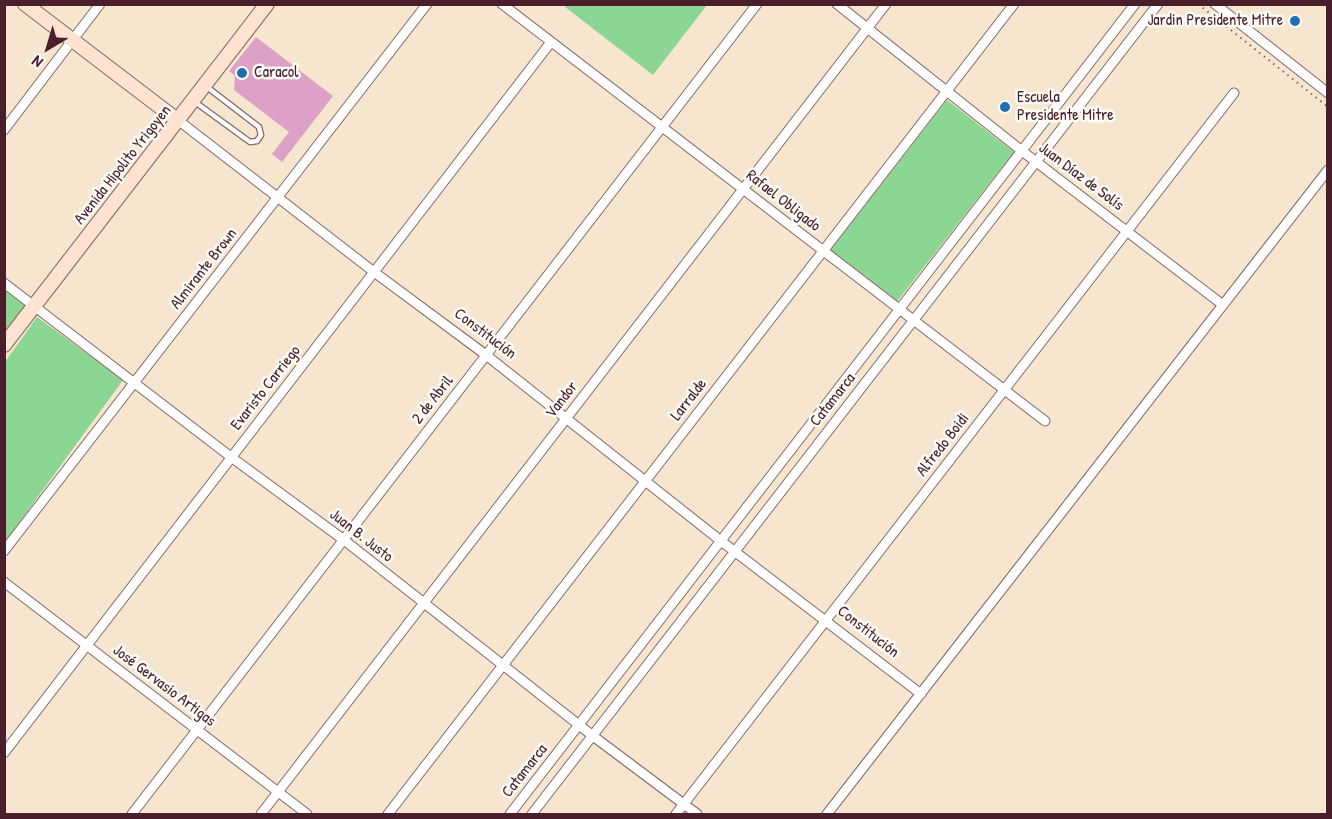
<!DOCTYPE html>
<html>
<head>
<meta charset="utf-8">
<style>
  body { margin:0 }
  #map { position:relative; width:1332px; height:819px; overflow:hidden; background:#f6e6cf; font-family:"Patrick Hand",sans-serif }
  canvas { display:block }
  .frame { position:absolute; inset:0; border:6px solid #4a1f2b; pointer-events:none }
  .north { position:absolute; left:18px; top:18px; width:60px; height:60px; -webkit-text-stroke:4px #fdfcf7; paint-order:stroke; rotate:218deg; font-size:16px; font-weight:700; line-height:24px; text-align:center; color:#4a1f2b }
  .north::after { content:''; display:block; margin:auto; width:21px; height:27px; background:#4a1f2b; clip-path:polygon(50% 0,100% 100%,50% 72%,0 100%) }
</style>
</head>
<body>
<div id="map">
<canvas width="1332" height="819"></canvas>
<div class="frame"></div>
<div class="north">N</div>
</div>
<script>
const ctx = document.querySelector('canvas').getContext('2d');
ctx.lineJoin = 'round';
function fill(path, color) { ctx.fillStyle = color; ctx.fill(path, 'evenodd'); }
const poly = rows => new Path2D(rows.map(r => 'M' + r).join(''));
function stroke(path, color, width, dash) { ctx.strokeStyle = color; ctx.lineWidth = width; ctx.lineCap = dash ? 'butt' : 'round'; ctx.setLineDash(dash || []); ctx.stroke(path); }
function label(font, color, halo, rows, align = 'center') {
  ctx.font = font + ' "Patrick Hand",sans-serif'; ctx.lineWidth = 5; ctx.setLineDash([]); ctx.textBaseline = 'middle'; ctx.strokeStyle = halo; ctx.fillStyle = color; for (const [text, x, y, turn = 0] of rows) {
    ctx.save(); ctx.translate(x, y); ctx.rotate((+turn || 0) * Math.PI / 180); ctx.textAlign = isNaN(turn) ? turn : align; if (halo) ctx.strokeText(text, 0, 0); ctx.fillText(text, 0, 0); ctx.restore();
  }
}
fill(poly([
  [567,4,707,4,707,5,653,75,565,7],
  [947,100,1014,152,895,304,828,253],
  [4,283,29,301,5,332,4,332],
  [37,317,123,380,5,542,5,362]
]), '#8cd693');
fill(poly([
  [256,37,333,96,282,162,272,154,289,132,234,90,235,76,229,71]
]), '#dda0c6');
const lane = poly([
  [195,102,250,142,257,141,261,135,259,127,207,87]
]);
const street = poly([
  [502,4,1045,421],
  [837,4,1022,151,1223,305],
  [1215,4,1328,93],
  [174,117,374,272,486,355,721,541,921,694],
  [4,130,100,4],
  [4,283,231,457,344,540,593,736,697,814],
  [4,551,427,4],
  [4,582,307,814],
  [4,753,551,42],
  [132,814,757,4],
  [261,814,886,4],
  [388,814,1014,4],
  [510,814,1135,4],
  [532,814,1158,4],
  [676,814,1234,93],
  [827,814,1328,170]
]);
const secondary = poly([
  [25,4,172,116],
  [4,345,267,4]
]);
stroke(lane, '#866564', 7);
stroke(street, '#866564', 11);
stroke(secondary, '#866564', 16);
stroke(poly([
  [1198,4,1328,107]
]), '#866564', 2, [1.5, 4.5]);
stroke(lane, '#fff', 4.5);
stroke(street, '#fff', 9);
stroke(secondary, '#fee3d1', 14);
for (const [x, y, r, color] of [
  [1295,21,6,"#1f6fb2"],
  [242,73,6,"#1f6fb2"],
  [1005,107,6,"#1f6fb2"]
]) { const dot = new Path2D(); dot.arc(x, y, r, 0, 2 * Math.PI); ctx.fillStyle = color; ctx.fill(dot); stroke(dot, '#fdfcf7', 2); }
label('16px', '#4a1f2b', '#fdfcf7', [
  ["Jardin Presidente Mitre",1283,21,"right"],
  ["Caracol",254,73],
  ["Escuela",1017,98],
  ["Presidente Mitre",1017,116]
], 'left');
label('16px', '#4a1f2b', '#fdfcf7', [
  ["Avenida Hipolito Yrigoyen",123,165,-52],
  ["Juan Díaz de Solís",1081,177,37],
  ["Rafael Obligado",783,201,38],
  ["Almirante Brown",204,269,-52],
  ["Constitución",485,334,37],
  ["Evaristo Carriego",266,388,-52],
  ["2 de Abril",433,400,-52],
  ["Vandor",562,400,-52],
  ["Larralde",689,400,-52],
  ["Catamarca",833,400,-52],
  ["Alfredo Boidi",943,445,-52],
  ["Juan B. Justo",361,536,38],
  ["Constitución",868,632,38],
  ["José Gervasio Artigas",164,686,37],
  ["Catamarca",525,771,-52]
]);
</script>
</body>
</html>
